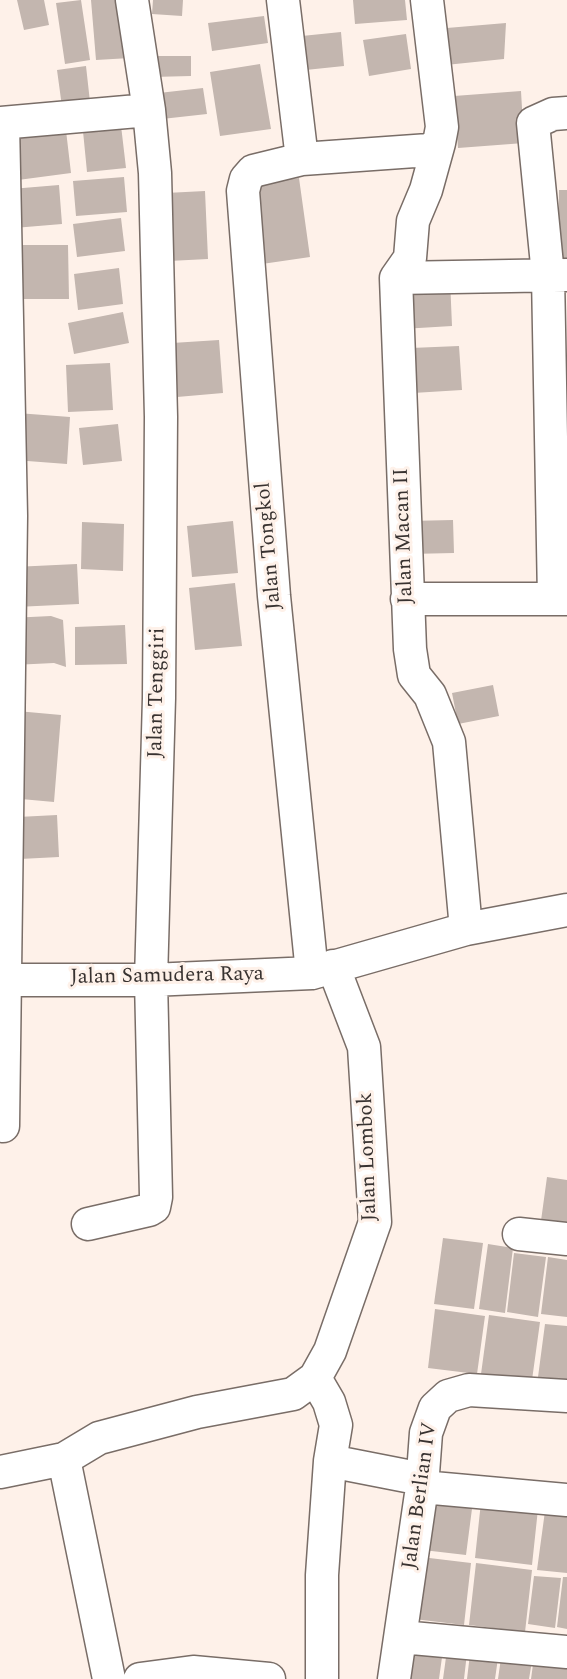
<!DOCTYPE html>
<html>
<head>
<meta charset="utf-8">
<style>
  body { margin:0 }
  canvas { display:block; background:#fef1e9 }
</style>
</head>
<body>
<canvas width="567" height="1679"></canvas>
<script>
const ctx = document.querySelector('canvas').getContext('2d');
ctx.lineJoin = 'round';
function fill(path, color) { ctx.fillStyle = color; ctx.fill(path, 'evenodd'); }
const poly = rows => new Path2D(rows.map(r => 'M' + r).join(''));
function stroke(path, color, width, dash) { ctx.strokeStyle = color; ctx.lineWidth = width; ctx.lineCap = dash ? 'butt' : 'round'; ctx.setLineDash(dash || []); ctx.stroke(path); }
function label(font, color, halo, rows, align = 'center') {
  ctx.font = font + ' Spectral,serif'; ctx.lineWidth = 6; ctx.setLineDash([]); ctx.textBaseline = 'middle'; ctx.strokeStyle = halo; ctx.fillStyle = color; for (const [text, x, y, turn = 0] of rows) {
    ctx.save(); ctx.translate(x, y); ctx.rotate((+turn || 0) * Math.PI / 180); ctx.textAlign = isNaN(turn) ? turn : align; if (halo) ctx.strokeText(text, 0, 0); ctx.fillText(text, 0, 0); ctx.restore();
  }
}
fill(poly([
  [17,0,44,0,49,25,24,30],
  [81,0,90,60,65,64,56,3],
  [91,0,126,0,130,58,96,60],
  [153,0,183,0,182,16,152,14],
  [353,0,405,0,407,20,355,24],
  [264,16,268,43,212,51,208,23],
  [506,23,504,59,436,66,435,29],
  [341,32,344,66,296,71,292,37],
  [406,34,411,69,369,76,363,40],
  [152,56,191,56,191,76,152,77],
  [260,64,271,129,220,136,210,72],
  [86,66,91,111,63,114,57,70],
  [203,88,207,114,153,120,150,94],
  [521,91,524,143,458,148,454,96],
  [120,117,126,168,87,172,82,121],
  [65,122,71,173,18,180,11,128],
  [124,177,127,212,76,216,73,181],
  [299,178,310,257,262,264,251,184],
  [59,185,62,224,14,228,11,189],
  [559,190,567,190,567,265,558,265],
  [205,191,208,259,169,261,166,193],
  [121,218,125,251,77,257,73,224],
  [18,245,68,245,69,299,19,299],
  [119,268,123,304,78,310,74,274],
  [450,279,452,326,402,329,399,281],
  [123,312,129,343,74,354,68,323],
  [219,340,223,393,177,397,172,343],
  [459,346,462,390,413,393,411,348],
  [110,363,113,410,68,412,66,365],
  [17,413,70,417,67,464,14,460],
  [118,424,122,461,83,465,79,428],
  [453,520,454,553,410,554,409,521],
  [233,521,238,573,192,577,187,526],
  [82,522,124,524,123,571,81,569],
  [77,564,79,604,16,607,14,567],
  [235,583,242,646,195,650,189,588],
  [51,616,63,620,66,667,54,663,13,665,10,618],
  [125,625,127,664,75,665,75,627],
  [493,685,499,716,458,724,452,693],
  [17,711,61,715,54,802,10,798],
  [57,815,59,857,20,859,18,817],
  [547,1177,567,1180,567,1226,540,1228],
  [443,1238,483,1243,474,1309,434,1304],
  [488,1244,513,1248,505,1313,479,1309],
  [514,1253,546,1257,538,1317,507,1312],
  [548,1257,567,1260,567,1317,541,1314],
  [435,1309,485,1316,477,1374,428,1368],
  [489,1315,540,1322,532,1380,481,1374],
  [545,1324,567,1326,567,1381,538,1377],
  [429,1496,473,1501,466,1555,423,1550],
  [481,1502,538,1509,532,1565,475,1558],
  [545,1511,567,1514,567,1573,537,1570],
  [421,1557,471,1563,464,1625,414,1619],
  [476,1563,532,1570,525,1632,469,1625],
  [534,1576,561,1578,555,1628,528,1624],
  [563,1577,567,1577,567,1629,557,1627],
  [409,1646,443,1650,439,1679,405,1679],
  [447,1650,467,1653,464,1679,443,1679],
  [470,1654,498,1658,495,1679,467,1679],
  [534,1657,567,1661,567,1679,531,1679],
  [501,1658,532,1661,529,1679,498,1679]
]), '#c3b6af');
const minor = poly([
  [283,0,302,159],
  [0,123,149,110],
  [439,143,426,190,413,221,410,258,396,278,410,649,414,675,430,695,449,742,466,929],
  [396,278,567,275],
  [407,599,567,599],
  [554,599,548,275,533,123,553,114,567,113],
  [312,973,274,596,243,191,246,179,253,171,302,159,429,150,439,143,442,127,427,0],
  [0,980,151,980,312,973,466,929,567,910],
  [3,1126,11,516,3,123],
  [88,1224,149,1210,154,1207,156,1197,151,980,159,698,161,417,155,173,149,110,132,0],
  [519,1234,567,1239],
  [315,1378,329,1402,336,1425,330,1461,322,1575,322,1679],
  [64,1459,109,1679],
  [330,1461,422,1479],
  [0,1472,64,1459,99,1438,197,1412,293,1394,315,1378,330,1351,375,1222,364,1047,333,966],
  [422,1487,567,1500],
  [401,1637,567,1652],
  [140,1679,193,1672,269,1679],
  [394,1679,422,1487,426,1433,435,1408,448,1396,469,1390,567,1396]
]);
stroke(minor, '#796d67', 35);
stroke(minor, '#fff', 32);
label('21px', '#383230', '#fef1e9', [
  ["Jalan Macan II",405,536,-92],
  ["Jalan Tongkol",270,546,-95],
  ["Jalan Tenggiri",158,693,-89],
  ["Jalan Samudera Raya",167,977,-1],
  ["Jalan Lombok",369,1157,-92],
  ["Jalan Berlian IV",421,1496,-82]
]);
</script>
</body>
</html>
